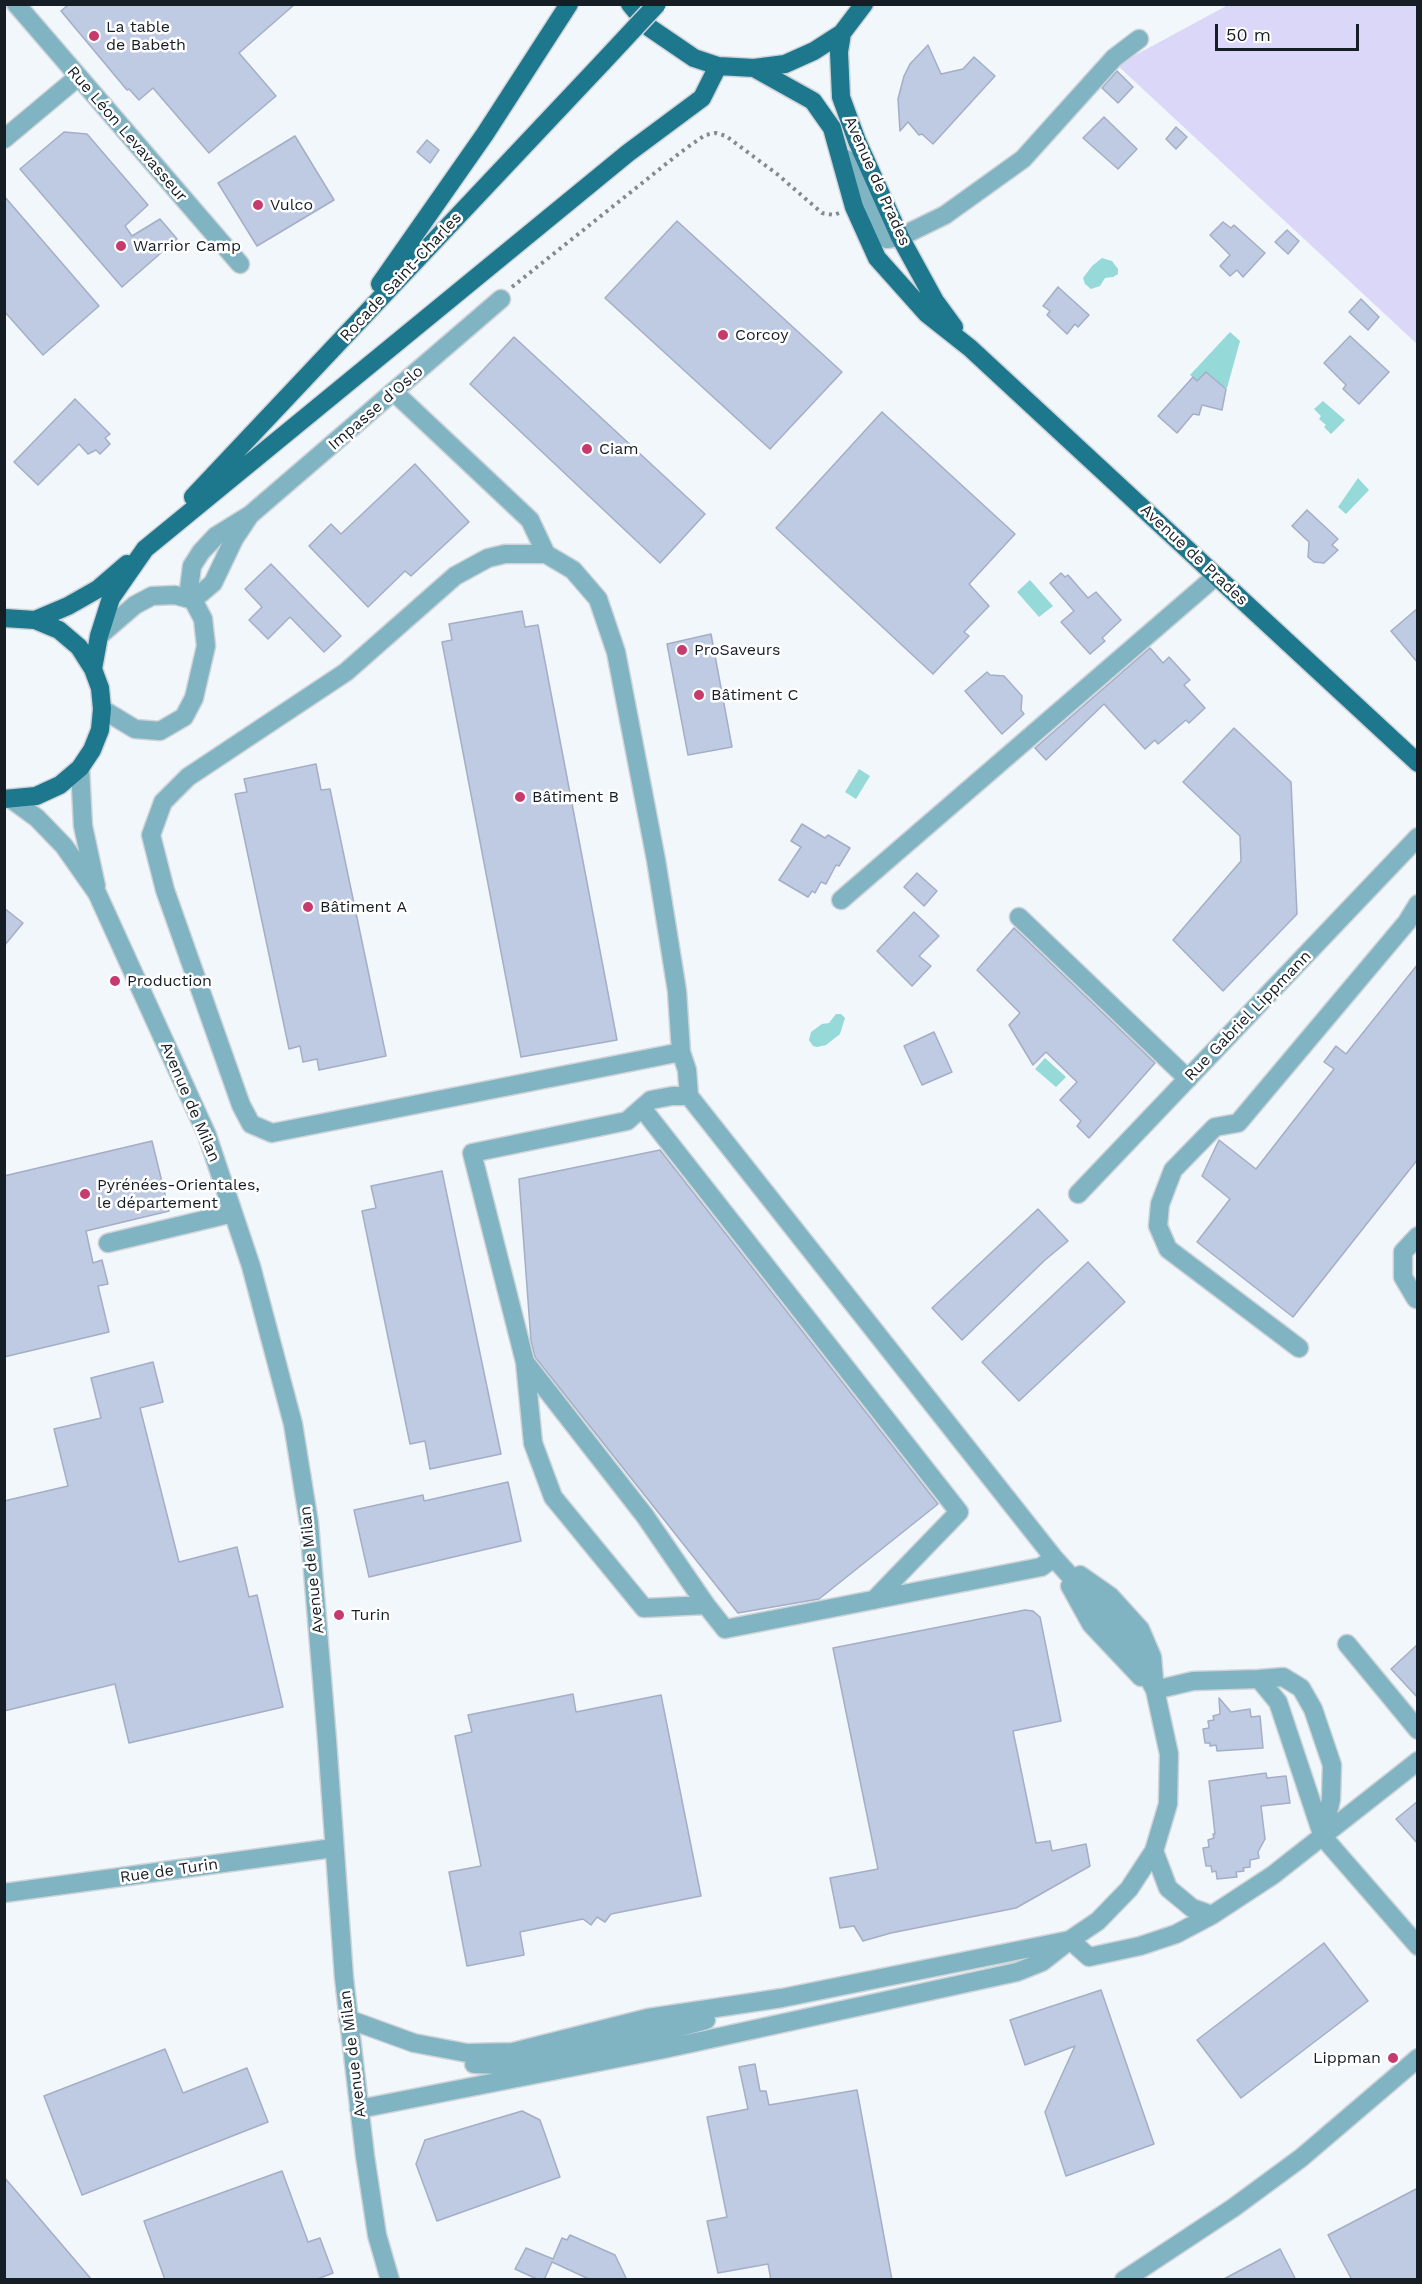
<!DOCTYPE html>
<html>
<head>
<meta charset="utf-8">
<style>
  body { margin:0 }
  #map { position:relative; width:1422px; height:2284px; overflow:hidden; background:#f2f7fb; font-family:"Work Sans",sans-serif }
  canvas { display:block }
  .frame { position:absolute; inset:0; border:6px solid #151e25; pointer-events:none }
  .scale { position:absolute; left:1215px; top:24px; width:144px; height:27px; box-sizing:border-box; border:3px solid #151e25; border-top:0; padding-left:8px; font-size:18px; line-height:21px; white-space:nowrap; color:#151e25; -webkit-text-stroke:4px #fff; paint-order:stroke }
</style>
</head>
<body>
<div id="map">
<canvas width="1422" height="2284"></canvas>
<div class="frame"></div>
<div class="scale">50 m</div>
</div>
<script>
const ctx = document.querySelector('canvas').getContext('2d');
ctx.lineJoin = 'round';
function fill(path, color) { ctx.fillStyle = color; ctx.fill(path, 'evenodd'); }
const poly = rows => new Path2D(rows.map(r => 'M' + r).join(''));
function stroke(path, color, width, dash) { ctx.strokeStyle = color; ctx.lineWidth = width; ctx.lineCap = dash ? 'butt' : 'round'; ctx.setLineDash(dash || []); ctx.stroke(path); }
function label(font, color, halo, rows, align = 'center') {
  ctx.font = font + ' "Work Sans",sans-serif'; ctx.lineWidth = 5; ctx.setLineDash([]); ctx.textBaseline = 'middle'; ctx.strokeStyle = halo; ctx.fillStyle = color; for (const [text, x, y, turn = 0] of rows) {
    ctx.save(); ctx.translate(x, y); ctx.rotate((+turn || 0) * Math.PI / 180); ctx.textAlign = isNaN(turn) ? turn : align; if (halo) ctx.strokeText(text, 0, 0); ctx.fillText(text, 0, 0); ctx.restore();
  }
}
fill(poly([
  [1228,5,1417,5,1417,344,1117,65]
]), '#dbd7f9');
fill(poly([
  [1102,258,1112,261,1118,269,1118,274,1113,277,1105,278,1100,286,1091,289,1085,284,1083,278,1092,266],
  [1230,332,1240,341,1227,388,1215,384,1217,381,1206,372,1197,381,1190,375],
  [1323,401,1345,420,1331,434,1324,427,1326,425,1319,419,1321,416,1314,409],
  [1358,478,1369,490,1346,514,1338,507],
  [1030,580,1053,606,1039,617,1017,592],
  [859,769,870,776,856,799,845,792],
  [836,1014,841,1014,845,1018,840,1034,826,1045,817,1047,813,1046,809,1040,811,1032,822,1024,829,1023],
  [1045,1058,1066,1077,1056,1087,1035,1069]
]), '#95d9d8');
const building = poly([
  [69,4,295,4,239,53,276,96,209,153,153,88,139,100,129,89,127,90,61,11,69,4],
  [928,45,941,74,963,69,974,57,995,76,933,144,922,134,919,135,908,122,900,131,898,99,904,76,910,64,928,45],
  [1117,71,1133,87,1118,103,1102,88,1117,71],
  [1104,117,1137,149,1118,169,1083,138,1104,117],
  [1176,127,1187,137,1176,149,1166,139,1176,127],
  [64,132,87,134,148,205,125,226,132,236,160,219,177,239,122,287,20,169,64,132],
  [295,136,334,200,257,246,218,183,295,136],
  [427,140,439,150,430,163,417,152,427,140],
  [4,196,99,306,43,355,4,311,4,196],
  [677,221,842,372,770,449,605,298,677,221],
  [1223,222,1231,228,1234,225,1265,253,1243,277,1237,270,1230,276,1220,266,1230,255,1210,235,1223,222],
  [1287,230,1299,241,1288,254,1275,242,1287,230],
  [1058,287,1089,315,1078,327,1075,324,1067,334,1047,315,1050,311,1043,306,1058,287],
  [1361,299,1379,317,1368,330,1349,312,1361,299],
  [1350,336,1389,372,1359,404,1343,389,1346,385,1324,363,1350,336],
  [514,337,705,514,660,563,470,384,514,337],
  [1206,372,1226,389,1222,410,1202,405,1199,415,1193,414,1177,433,1158,416,1193,377,1197,381,1206,372],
  [75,399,110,434,105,438,110,444,100,454,96,450,88,454,79,444,38,485,14,462,75,399],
  [882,412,1015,534,969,584,989,606,964,632,969,636,933,674,776,528,882,412],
  [415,464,469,522,411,576,405,571,368,607,309,546,331,524,341,534,415,464],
  [1307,510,1338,539,1332,545,1338,550,1324,563,1314,562,1308,557,1309,542,1292,526,1307,510],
  [271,564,341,636,324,652,290,617,268,639,249,620,262,607,245,589,271,564],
  [1061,573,1065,577,1068,575,1088,598,1096,592,1121,620,1102,638,1105,641,1090,654,1061,622,1074,611,1050,583,1061,573],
  [1418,608,1418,663,1391,631,1418,608],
  [522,611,525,627,538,625,617,1040,521,1057,442,642,452,640,449,624,522,611],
  [711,634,732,747,688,755,667,644,711,634],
  [1150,648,1163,663,1169,657,1190,680,1184,685,1205,708,1189,723,1186,720,1158,744,1155,740,1145,749,1104,704,1046,760,1035,748,1150,648],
  [987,672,990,675,1004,676,1022,696,1021,710,1024,714,1002,734,965,691,987,672],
  [1234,728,1291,782,1297,914,1223,991,1173,940,1241,861,1240,836,1183,782,1234,728],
  [316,764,321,790,330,789,386,1056,319,1070,317,1059,303,1062,300,1046,289,1049,235,794,247,792,244,779,316,764],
  [802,824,825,838,828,835,850,848,839,866,836,865,826,884,821,882,815,893,812,891,808,897,779,880,801,847,791,841,802,824],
  [917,873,937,891,924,906,904,887,917,873],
  [4,908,23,923,4,946,4,908],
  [914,912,939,936,919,956,931,966,912,986,877,951,914,912],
  [1014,928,1155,1063,1089,1138,1077,1126,1081,1121,1060,1100,1077,1082,1046,1052,1033,1065,1009,1025,1020,1013,977,970,1014,928],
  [1418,964,1418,1159,1293,1317,1197,1242,1230,1199,1202,1176,1219,1140,1256,1169,1334,1069,1324,1062,1336,1046,1346,1054,1418,964],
  [934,1032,952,1072,922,1085,904,1046,934,1032],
  [152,1141,169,1211,86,1231,93,1263,102,1260,108,1284,98,1286,109,1332,4,1357,4,1176,152,1141],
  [660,1150,938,1504,819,1599,738,1613,535,1357,531,1341,519,1179,660,1150],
  [442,1171,501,1454,430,1469,425,1441,410,1444,362,1211,376,1208,371,1186,442,1171],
  [1038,1209,1068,1241,1045,1260,962,1340,932,1308,1038,1209],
  [1088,1262,1125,1302,1019,1401,982,1362,1088,1262],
  [153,1362,163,1402,140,1408,179,1562,237,1547,249,1597,257,1595,283,1707,129,1743,115,1684,4,1711,4,1501,68,1486,54,1429,101,1418,91,1378,153,1362],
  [508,1482,521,1541,369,1577,354,1510,423,1495,424,1501,508,1482],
  [1025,1610,1033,1611,1040,1617,1061,1721,1013,1731,1036,1843,1050,1841,1052,1851,1086,1844,1090,1866,1016,1908,891,1933,863,1941,854,1926,840,1928,830,1878,878,1869,833,1648,1025,1610],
  [1418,1644,1418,1698,1391,1669,1418,1644],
  [573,1694,576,1712,661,1695,701,1896,611,1914,605,1922,597,1917,591,1925,583,1919,520,1932,524,1955,467,1966,449,1872,481,1866,455,1736,472,1732,468,1715,573,1694],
  [1219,1698,1231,1712,1250,1709,1251,1717,1260,1716,1263,1748,1217,1751,1216,1745,1210,1746,1210,1743,1205,1743,1203,1729,1209,1728,1208,1721,1214,1720,1213,1716,1220,1714,1219,1698],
  [1266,1773,1267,1778,1286,1776,1290,1803,1261,1806,1265,1839,1258,1852,1259,1858,1250,1860,1250,1867,1243,1868,1244,1871,1236,1872,1237,1877,1217,1879,1216,1871,1212,1872,1211,1866,1206,1866,1203,1848,1209,1847,1208,1840,1214,1838,1213,1834,1215,1834,1209,1781,1266,1773],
  [1418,1801,1418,1844,1396,1819,1418,1801],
  [1324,1943,1368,2001,1241,2098,1197,2040,1324,1943],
  [1101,1990,1154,2144,1066,2176,1045,2112,1075,2046,1025,2065,1010,2020,1101,1990],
  [165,2049,183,2093,247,2068,268,2122,82,2195,44,2096,165,2049],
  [755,2064,760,2091,766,2091,769,2105,857,2090,892,2280,771,2280,768,2264,718,2273,707,2221,727,2217,707,2117,748,2109,739,2067,755,2064],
  [522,2111,540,2120,560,2177,437,2221,416,2164,425,2140,522,2111],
  [282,2171,308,2242,320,2238,333,2273,315,2280,165,2280,144,2221,282,2171],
  [4,2177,92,2280,4,2280,4,2177],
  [1418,2188,1418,2280,1352,2280,1328,2235,1418,2188],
  [570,2235,615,2255,627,2280,591,2280,552,2262,544,2280,539,2280,515,2269,526,2248,553,2259,562,2238,567,2240,570,2235],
  [1280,2249,1296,2280,1222,2280,1280,2249]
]);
fill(building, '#bfcae3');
stroke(building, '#a4aec6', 1.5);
const minor = poly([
  [16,4,240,264],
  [4,139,78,77],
  [846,159,872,215,887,239,900,237,945,215,1023,159,1114,58,1139,39],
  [394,392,530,520,546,554],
  [250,515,501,299],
  [250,515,234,539,213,583,193,600,189,589,192,566,201,552,216,536,250,515],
  [99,636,135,605,152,596,175,595,193,600,203,619,206,646,194,698,184,717,160,731,135,729,102,709],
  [80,768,83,826,96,886],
  [11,799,37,818,64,846,97,893,207,1135,251,1266,293,1424,309,1523,327,1740,344,1978,365,2156,377,2235,390,2280],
  [841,900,1216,576],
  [1019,917,1188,1079],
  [681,1052,272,1133,251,1124,241,1105,165,890,151,835,163,802,188,777,346,672,455,576,488,558,505,554,546,554,573,570,598,599,616,652,656,860,677,991,681,1052,687,1070,689,1096,1054,1558,1129,1641,1155,1690],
  [642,1108,959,1512,874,1600],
  [1078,1194,1418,837],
  [108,1243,233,1213],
  [1416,1299,1403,1277,1403,1252,1418,1236],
  [1299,1348,1168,1249,1158,1226,1160,1204,1173,1170,1215,1127,1238,1123,1407,922,1418,904],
  [525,1362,472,1153,627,1121,651,1100,672,1096,689,1096],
  [1080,1575,1110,1596,1140,1629,1152,1657,1155,1690,1169,1754,1168,1804,1154,1851,1129,1889,1098,1921,1070,1940,1089,1957,1140,1946,1176,1934,1212,1915,1192,1908,1168,1888,1154,1851],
  [1070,1586,1091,1624,1141,1677],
  [706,1605,644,1608,553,1497,533,1443,525,1362,645,1516,706,1605,725,1629,1041,1567,1054,1558],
  [1347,1644,1418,1730],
  [1259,1679,1283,1677,1301,1688,1313,1709,1332,1765,1331,1799,1323,1836],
  [1155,1690,1193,1681,1259,1679,1278,1702,1323,1837,1418,1946],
  [4,1893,333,1848],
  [1212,1915,1273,1875,1418,1761],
  [348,2019,414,2043,467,2053,513,2052,648,2018,782,1998,1070,1940,1042,1962,1017,1972,664,2049,359,2109],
  [474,2064,502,2065,654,2034,706,2020],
  [1124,2280,1233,2208,1301,2158,1418,2058]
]);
const major = poly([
  [630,4,650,28,694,58,718,66,754,68,785,64,814,51,842,33,864,4],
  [842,33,839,52,841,97,857,141,900,237,935,301,954,327],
  [754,68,813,101,832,128,854,207,877,258,927,314,970,348,1418,763],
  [380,284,485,134,569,4],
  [193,497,603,62],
  [4,618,35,620,59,630,79,647,93,669,100,688,102,709,100,730,92,750,80,768,60,785,36,796,4,799],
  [35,620,68,606,98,589,127,564],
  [93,669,99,636,111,598,145,549,628,153,702,98,718,66]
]);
stroke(minor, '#cfd4d9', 21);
stroke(major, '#cfd4d9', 21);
stroke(poly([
  [512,287,681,152,705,135,716,133,726,136,777,174,822,213,834,215,839,213]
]), '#838a90', 4, [3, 4.5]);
stroke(minor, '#81b4c3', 18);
stroke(major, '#1d778d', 18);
const majorBridge = poly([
  [603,62,657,4]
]);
stroke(majorBridge, '#cfd4d9', 21, []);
stroke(majorBridge, '#1d778d', 18);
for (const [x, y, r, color] of [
  [94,36,6,"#c63a6e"],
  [258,205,6,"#c63a6e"],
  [121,246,6,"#c63a6e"],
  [723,335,6,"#c63a6e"],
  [587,449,6,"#c63a6e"],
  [682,650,6,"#c63a6e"],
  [699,695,6,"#c63a6e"],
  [520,797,6,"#c63a6e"],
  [308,907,6,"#c63a6e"],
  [115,981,6,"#c63a6e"],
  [85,1194,6,"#c63a6e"],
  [339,1615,6,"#c63a6e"],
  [1393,2058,6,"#c63a6e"]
]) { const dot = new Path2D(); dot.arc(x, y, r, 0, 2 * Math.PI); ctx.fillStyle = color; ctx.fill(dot); stroke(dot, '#fff', 2); }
label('16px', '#151e25', '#fff', [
  ["La table",106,27],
  ["de Babeth",106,45],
  ["Vulco",270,205],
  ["Warrior Camp",133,246],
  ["Corcoy",735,335],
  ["Ciam",599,449],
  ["ProSaveurs",694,650],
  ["Bâtiment C",711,695],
  ["Bâtiment B",532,797],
  ["Bâtiment A",320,907],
  ["Production",127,981],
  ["Pyrénées-Orientales,",97,1185],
  ["le département",97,1203],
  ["Turin",351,1615],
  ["Lippman",1381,2058,"right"]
], 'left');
label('16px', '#151e25', '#fff', [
  ["Rue Léon Levavasseur",127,134,49],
  ["Avenue de Prades",877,181,66],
  ["Rocade Saint-Charles",401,277,-47],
  ["Impasse d'Oslo",376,408,-41],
  ["Avenue de Prades",1194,555,43],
  ["Rue Gabriel Lippmann",1248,1016,-46],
  ["Avenue de Milan",190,1102,67],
  ["Avenue de Milan",312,1570,-96],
  ["Rue de Turin",169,1871,-8],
  ["Avenue de Milan",353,2054,-97]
]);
</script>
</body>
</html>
